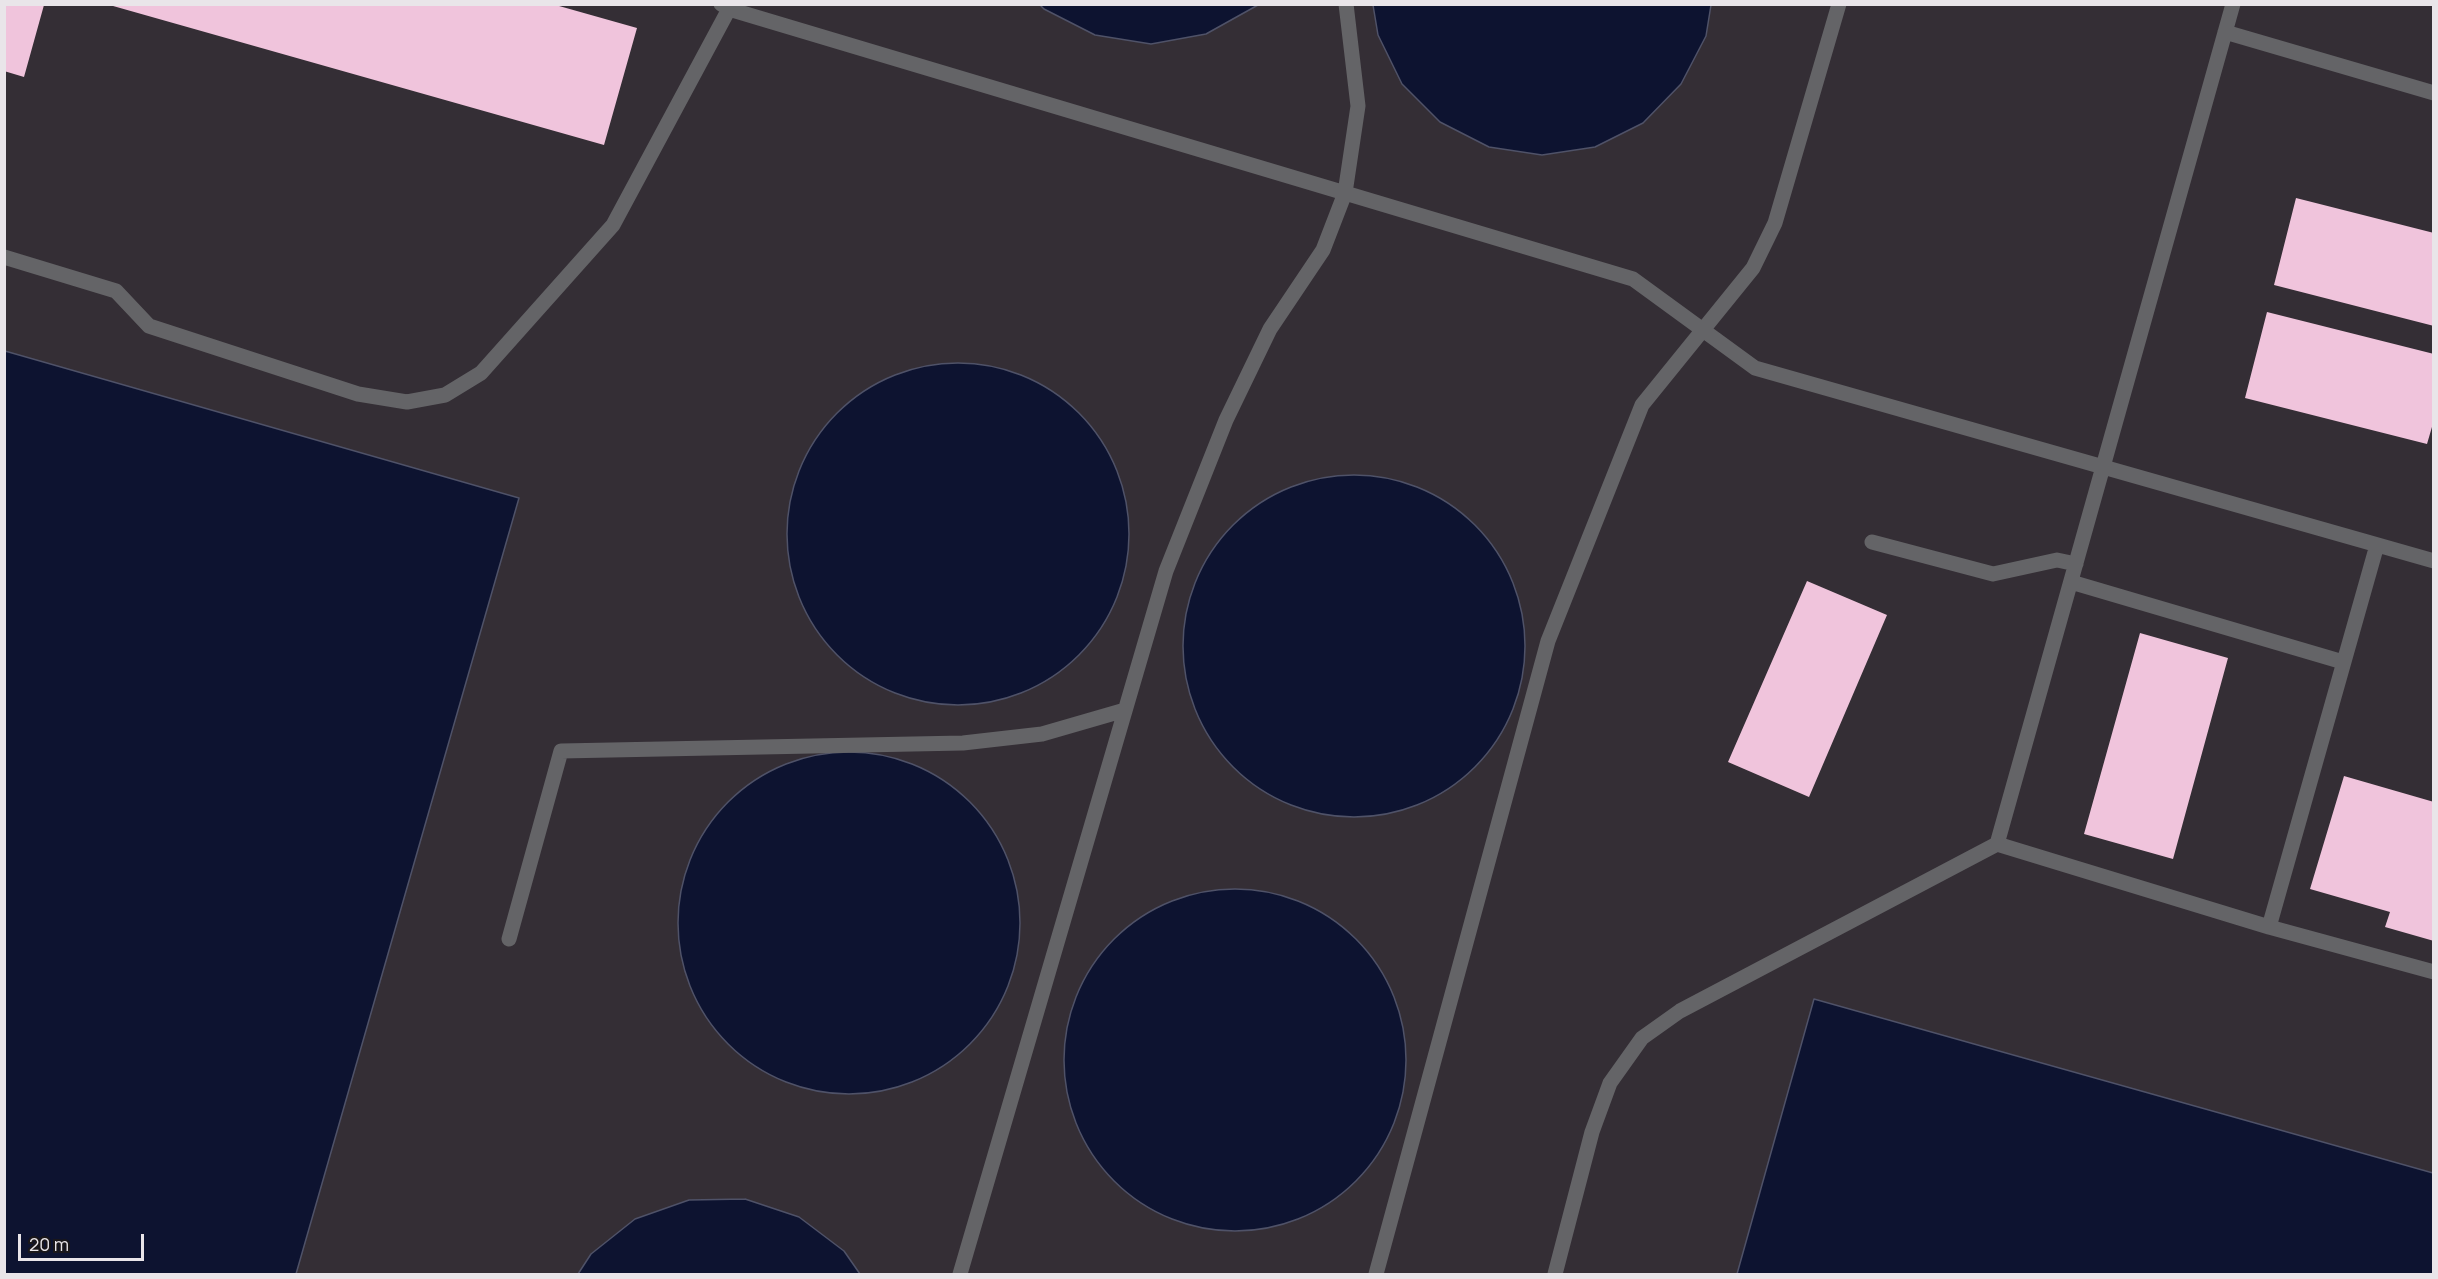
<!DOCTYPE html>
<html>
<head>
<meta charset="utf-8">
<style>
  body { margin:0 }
  #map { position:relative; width:2438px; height:1279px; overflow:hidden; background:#342e35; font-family:Manrope,sans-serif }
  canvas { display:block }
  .frame { position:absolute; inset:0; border:6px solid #e9e5e9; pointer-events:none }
  .scale { position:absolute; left:18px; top:1234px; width:126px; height:27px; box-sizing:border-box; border:3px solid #e9e5e9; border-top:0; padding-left:8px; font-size:18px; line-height:21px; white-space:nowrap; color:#e9e5e9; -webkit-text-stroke:4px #1a171a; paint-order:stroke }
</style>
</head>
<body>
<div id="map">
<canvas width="2438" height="1279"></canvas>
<div class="frame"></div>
<div class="scale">20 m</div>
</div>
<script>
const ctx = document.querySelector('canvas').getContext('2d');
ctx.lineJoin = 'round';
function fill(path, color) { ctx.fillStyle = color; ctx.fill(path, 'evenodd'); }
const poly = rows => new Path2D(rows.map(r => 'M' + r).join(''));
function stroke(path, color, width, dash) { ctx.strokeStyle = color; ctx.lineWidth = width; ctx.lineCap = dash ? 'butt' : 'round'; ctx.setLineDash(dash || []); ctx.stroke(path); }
const water = poly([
  [1040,5,1258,5,1206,34,1151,44,1095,35,1044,9,1040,5],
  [1373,5,1373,4,1711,5,1706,36,1681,84,1643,123,1595,147,1542,155,1489,147,1440,122,1402,84,1378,35,1373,5],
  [5,351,519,498,296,1274,5,1274,5,351],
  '787 534a171 171 0 1 1 342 0a171 171 0 1 1-342 0Z',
  '1183 646a171 171 0 1 1 342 0a171 171 0 1 1-342 0Z',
  '678 923a171 171 0 1 1 342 0a171 171 0 1 1-342 0Z',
  '1064 1060a171 171 0 1 1 342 0a171 171 0 1 1-342 0Z',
  [1814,999,2433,1173,2433,1274,1737,1274,1814,999],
  [745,1199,799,1217,844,1251,860,1274,578,1274,591,1254,635,1219,689,1200,745,1199]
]);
fill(water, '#0d1330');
stroke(water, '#4f5268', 1.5);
fill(poly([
  [106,4,552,4,637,28,604,145],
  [4,5,44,5,24,77,4,71],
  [2296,198,2434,233,2434,326,2274,285],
  [2267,312,2434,354,2434,420,2427,444,2245,398],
  [1807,581,1887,615,1809,797,1728,762],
  [2140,633,2228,658,2173,859,2084,834],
  [2344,776,2434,802,2434,941,2385,927,2390,912,2310,889]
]), '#f0c4dc');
stroke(poly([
  [721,4,729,9,1633,279,1755,368,2434,561],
  [2225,32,2434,93],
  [4,257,116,291,149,326,358,394,407,402,445,395,481,373,613,225,729,9],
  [1872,542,1993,574,2057,560,2076,564],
  [2071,582,2343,662],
  [1997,844,2269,927,2377,545],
  [2269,927,2434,972],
  [509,939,561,751,963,743,1042,734,1125,710],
  [960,1274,1166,571,1226,420,1270,329,1323,250,1345,193,1358,106,1346,4],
  [1376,1274,1548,641,1642,405,1753,268,1775,223,1839,4],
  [1555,1274,1592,1132,1610,1083,1642,1038,1680,1011,1997,844,2233,4]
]), '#646467', 15);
</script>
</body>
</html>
